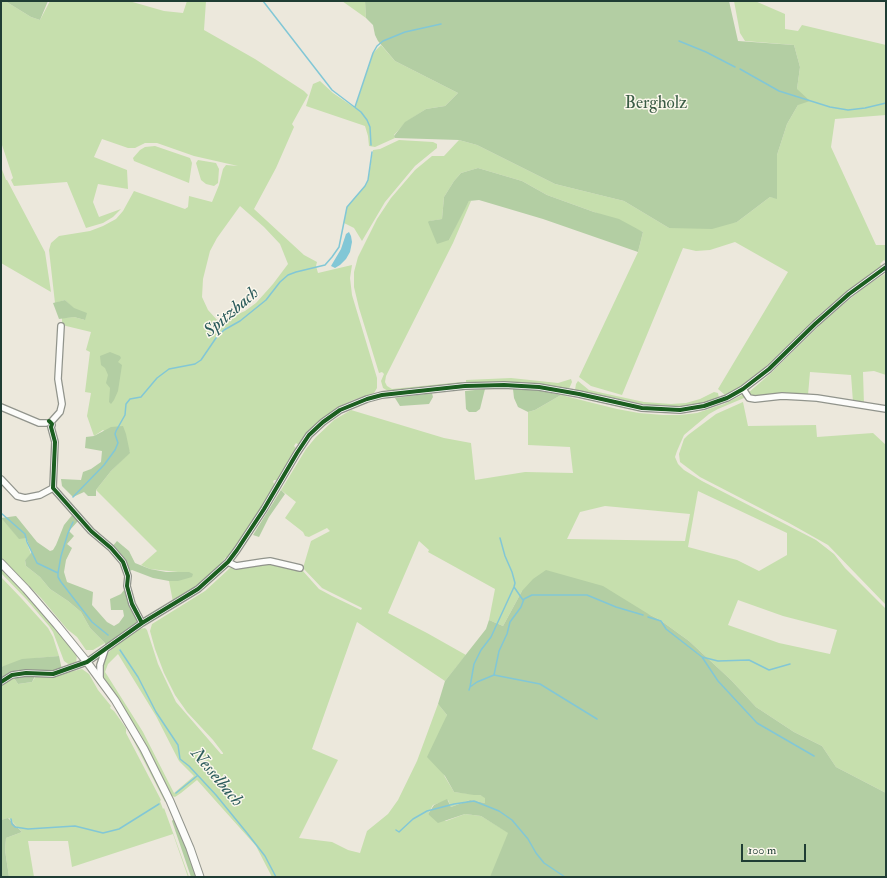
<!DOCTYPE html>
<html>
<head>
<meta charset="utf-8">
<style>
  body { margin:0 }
  #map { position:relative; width:887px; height:878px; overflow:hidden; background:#ece8dc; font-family:"IM FELL Double Pica",serif }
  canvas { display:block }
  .frame { position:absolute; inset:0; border:2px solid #1f3d34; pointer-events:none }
  .scale { position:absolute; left:741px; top:844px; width:65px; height:18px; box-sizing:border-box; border:2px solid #1f3d34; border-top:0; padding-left:5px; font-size:12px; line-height:14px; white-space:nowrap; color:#1f3d34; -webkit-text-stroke:3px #fbf7ec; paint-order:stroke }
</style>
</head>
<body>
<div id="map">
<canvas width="887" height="878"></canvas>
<div class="frame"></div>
<div class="scale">100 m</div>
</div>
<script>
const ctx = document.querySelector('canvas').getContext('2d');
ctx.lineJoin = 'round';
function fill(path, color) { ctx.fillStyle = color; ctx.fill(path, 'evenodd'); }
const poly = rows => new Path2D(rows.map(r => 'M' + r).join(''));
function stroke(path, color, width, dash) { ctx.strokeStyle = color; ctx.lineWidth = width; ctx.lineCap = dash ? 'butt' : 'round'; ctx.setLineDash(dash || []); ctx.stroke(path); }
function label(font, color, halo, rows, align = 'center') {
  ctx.font = font + ' "IM FELL Double Pica",serif'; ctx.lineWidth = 3; ctx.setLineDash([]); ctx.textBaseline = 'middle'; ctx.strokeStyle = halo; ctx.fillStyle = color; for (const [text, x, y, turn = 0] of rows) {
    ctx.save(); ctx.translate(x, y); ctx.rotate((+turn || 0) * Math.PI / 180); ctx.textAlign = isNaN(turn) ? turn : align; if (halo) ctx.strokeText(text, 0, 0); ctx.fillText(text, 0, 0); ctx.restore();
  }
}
fill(poly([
  [1,1,5,1,31,17,40,20,50,1,129,1,164,11,183,13,187,1,206,1,204,30,255,59,304,91,308,95,292,124,294,127,276,168,254,209,304,255,317,262,316,266,318,273,352,265,350,278,352,295,377,378,377,388,374,393,353,400,336,408,311,429,299,445,296,443,294,446,297,449,278,480,274,480,273,482,275,485,251,524,227,558,226,557,215,571,201,584,173,602,169,581,178,581,178,572,150,569,141,565,157,551,96,490,111,471,130,452,103,430,94,436,87,416,91,393,85,392,90,352,86,350,91,332,62,325,62,318,74,317,85,320,65,300,55,303,49,250,51,243,59,236,90,231,103,226,116,219,123,211,134,191,185,209,188,207,189,196,212,202,219,185,223,169,226,165,238,166,194,156,157,143,145,143,135,148,128,148,102,139,94,157,127,170,128,189,98,184,93,202,99,217,121,209,113,217,103,223,86,228,67,182,14,186,11,180,13,178,1,142],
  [240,206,264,227,280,244,288,264,273,284,256,303,245,311,229,318,218,321,208,310,202,297,203,279,210,251,217,238],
  [342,1,365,1,366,18],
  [734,1,755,1,785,14,785,29,798,31,802,25,886,45,886,115,835,119,831,147,876,245,886,245,886,262,884,260,880,264,882,266,855,285,821,313,759,373,742,386,725,395,718,389,788,272,735,242,710,250,696,251,683,248,622,395,591,386,579,377,638,252,643,232,594,212,547,195,522,181,478,168,461,173,454,181,444,197,442,219,430,221,449,240,464,209,469,201,471,201,453,243,386,376,385,382,387,386,392,389,462,382,463,384,388,391,383,388,381,381,384,374,382,372,379,373,359,308,354,287,354,272,358,257,377,219,391,198,415,170,432,156,444,156,459,140,477,145,555,184,624,201,669,228,737,222,770,197,777,198,777,155,787,124,798,105,797,89,800,67,794,45,745,41,740,33],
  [381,45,395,61,458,93,445,106,426,109,406,122,394,135,395,138,375,147,369,146,368,136,365,126,306,106,313,84,320,81,333,93,355,108,373,53],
  [399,140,433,142,437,144,437,148,415,166,385,202,362,241,354,228,344,223,347,207,365,186,368,180,373,150,380,149],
  [155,146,190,158,192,163,189,183,134,161,133,158,140,150,145,147],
  [198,160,216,163,219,169,218,183,214,186,206,184,201,180,196,163],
  [1,167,6,180,7,180,45,252,51,292,1,263],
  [886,273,886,375,874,371,863,372,864,405,853,402,851,375,810,372,808,395,800,394,756,397,751,396,748,393,770,374,822,323,845,303,866,286],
  [511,378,558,383,571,379,572,382,569,389,511,382,466,384,466,380],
  [578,381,589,390,644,402,671,404,686,403,700,399,714,392,718,393,719,398,706,402,687,406,653,406,575,390,576,384],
  [744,394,745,396,744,398,718,409,709,414,684,435,677,451,675,457,678,464,684,470,702,481,816,540,834,554,845,568,886,609,886,793,836,767,822,746,794,732,756,707,731,680,689,641,660,620,650,615,522,591,503,626,489,620,495,589,428,552,429,550,419,541,388,613,427,633,466,655,445,681,357,622,312,749,338,760,299,838,332,842,348,850,360,853,367,831,388,814,398,800,417,761,438,704,447,715,436,758,445,777,454,792,480,795,485,797,485,803,470,800,451,807,448,800,433,805,428,814,446,821,465,814,481,816,509,833,491,877,272,877,256,846,197,780,181,793,175,797,172,796,141,735,103,676,102,673,103,664,106,655,115,646,139,629,145,628,147,630,158,664,176,702,221,754,223,754,223,753,213,740,187,712,175,695,164,673,155,649,150,631,152,624,205,591,230,568,251,566,266,562,302,570,319,589,332,596,361,610,362,608,322,588,303,568,311,541,330,531,327,528,309,537,305,536,303,532,285,518,296,502,281,490,306,449,316,437,334,420,351,410,444,438,471,443,475,480,525,472,573,473,570,447,528,445,528,412,535,410,561,395,617,409,639,413,663,415,680,415,697,413,724,404],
  [698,491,787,533,787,555,759,571,737,560,688,547],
  [605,506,690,514,685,541,567,539,580,512],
  [738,600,783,616,837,630,830,654,779,643,728,625],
  [118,654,156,716,179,761,194,776,174,793,143,732,107,675,105,672,108,664],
  [743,402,748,426,816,425,817,437,873,433,886,445,886,605,828,545,789,523,700,477,680,462,679,454,684,439,688,435,716,414],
  [1,518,19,538,25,538,31,554,25,560,26,566,40,577,50,589,68,601,81,612,90,628,105,643,93,650,86,650,77,637,67,629,41,598,1,558],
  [1,567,36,604,77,654,76,664,71,666,64,661,53,632,49,626,27,600,1,573],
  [1,577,22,599,48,628,53,637,59,656,37,658,1,667],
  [82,669,89,674,98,690,111,706,110,708,114,711,126,728,126,733,161,800,160,801,163,809,164,808,189,877,188,877,173,834,72,867,68,841,28,841,34,877,9,877,5,850,6,838,22,832,9,818,1,820,1,686,6,682,14,678,18,684,32,682,36,676,53,676],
  [128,727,136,739,166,801,165,802,129,732]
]), '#c6dfad');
fill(poly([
  [5,1,48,1,40,20,31,17],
  [365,1,729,1,738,41,794,45,800,67,797,89,810,101,798,105,787,124,777,155,777,199,770,197,737,222,712,229,669,228,624,201,555,184,477,145,459,140,395,138,394,136,405,122,426,109,445,106,458,93,395,61,378,41,375,35,373,25,366,18],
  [478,168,522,181,547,195,594,212,619,219,643,232,638,252,543,219,479,200,469,201,449,240,437,244,428,222,429,221,442,219,444,197,454,181,461,173],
  [65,300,74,308,87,313,85,320,74,317,59,319,53,303],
  [110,352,120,356,121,358,118,362,122,365,118,391,114,400,111,404,109,402,110,388,106,383,108,375,105,368,101,365,100,356],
  [485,389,480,409,476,412,469,412,466,409,465,391],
  [513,389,533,389,561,395,535,410,528,412,518,407,514,398],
  [432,393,433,397,429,404,400,406,395,398],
  [123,426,126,434,130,453,111,471,96,490,96,496,88,496,84,492,73,497,62,486,61,479,81,480,83,472,91,469,101,462,102,451,85,448,86,437,94,436,111,427],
  [281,490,285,494,269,517,259,537,253,535],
  [73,514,79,520,69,531,74,536,67,544,72,548,66,560,64,572,67,582,93,592,92,605,107,622,114,626,119,623,124,616,123,610,111,610,110,599,121,594,127,586,142,623,106,649,105,643,90,628,81,612,68,601,50,589,40,577,26,566,25,560,32,552,26,538,19,539,1,518,16,516,37,542,50,551,53,550,56,545,64,525],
  [117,541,129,551,135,563,150,569,166,572,189,572,193,574,192,577,178,581,169,581,153,578,132,570,127,572,111,548],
  [546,570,603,586,650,615,660,620,689,641,731,680,756,707,794,732,822,746,836,767,886,793,886,877,490,877,508,833,481,816,465,814,438,823,428,814,434,805,447,799,451,807,470,800,485,803,485,798,480,795,474,795,454,792,445,776,427,757,447,715,438,704,445,681,486,629,489,620,503,626,522,591,533,579],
  [59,656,62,670,37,672,32,682,18,684,14,678,12,674,1,680,1,667,22,659],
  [175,817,196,877,191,877,172,821],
  [8,818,22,832,6,838,5,850,9,877,1,877,1,820]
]), '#b3cea3');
fill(poly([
  [349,232,351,236,352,242,350,252,346,259,340,265,335,268,331,266,341,249,346,234]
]), '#82c7d6');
stroke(poly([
  [263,1,332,90,361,112,367,120,370,127,371,145],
  [679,41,706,52,735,67],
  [740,69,779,91,830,107,848,110,865,108,886,103],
  [355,107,373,53,377,46,383,41,405,32,441,24],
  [73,497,104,465,115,450,118,443,115,434,116,431,125,415,126,404,130,399,141,397,157,378,169,369,195,364,201,360,216,338,224,330,240,321,266,300,280,282,288,275,296,272,325,265,332,257,339,247,347,207,365,186,368,180,372,152],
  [1,513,25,534,27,542,37,563,58,573],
  [73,522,68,533,61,556,58,573,58,577,61,582,92,622,108,635],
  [500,538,505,556,512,572,515,583,514,587,523,600],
  [648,617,661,621,666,629,702,657,718,681,757,723,814,756],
  [120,650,138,677,156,712,178,745,180,759,189,766,216,795,247,833,265,856,276,877],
  [702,657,718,661,749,660,769,670,790,664],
  [494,675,540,684,597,719],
  [470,687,474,664,481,650,491,637,514,587],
  [469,690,470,687,477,682,494,675,499,651,507,634,510,622,521,607,524,599,532,595,587,595,616,607,643,615],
  [176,793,197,776],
  [11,819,12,824,15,827,28,829,75,826,103,833,119,829,159,804],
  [396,830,399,832,413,819,427,811,454,804,474,801,499,811,512,820,528,839,536,853,544,863,565,877]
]), '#82c7d6', 1.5);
const minor = poly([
  [743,389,749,398,755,399,782,396,801,397,817,398,886,409],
  [1,407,39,423,46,423],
  [51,422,52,425,51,427,55,442,53,488,76,514,91,531,111,548,123,562,128,576,127,586,132,604,142,623],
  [51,422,60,412,62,404,58,379,61,326],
  [1,479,17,496,25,498,40,495,53,488],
  [228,562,236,566,262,562,270,561,300,568],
  [100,679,100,665,105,650],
  [1,682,12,675,26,673,53,674,87,662,142,623,198,589,228,562,237,550,264,509,297,453,309,435,323,422,340,410,367,399,382,395,465,386,504,385,539,387,579,394,642,408,680,410,704,406,727,398,743,389,769,369,815,324,849,294,886,267]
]);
const major = poly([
  [1,563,26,589,57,625,87,662,115,700,144,749,170,801,190,848,200,877]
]);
stroke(minor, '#91948c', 8);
stroke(major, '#91948c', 9);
stroke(minor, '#fcfcfa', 5.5);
stroke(major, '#fcfcfa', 7);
stroke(poly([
  [49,421,52,424,51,427,55,442,53,488,76,514,91,531,111,548,123,562,128,576,127,586,132,604,142,623],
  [1,682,12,675,26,673,53,674,87,662,142,623,198,589,228,562,237,550,264,509,297,453,309,435,323,422,340,410,367,399,382,395,465,386,504,385,539,387,579,394,642,408,680,410,704,406,727,398,743,389,769,369,815,324,849,294,886,267]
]), '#1b5e20', 4);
label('17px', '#3a5c45', '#fbf7ec', [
  ["Bergholz",656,104]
]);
label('italic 18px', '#2c5c5c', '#fbf7ec', [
  ["Spitzbach",232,313,-41],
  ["Nesselbach",216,778,50]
]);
</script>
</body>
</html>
